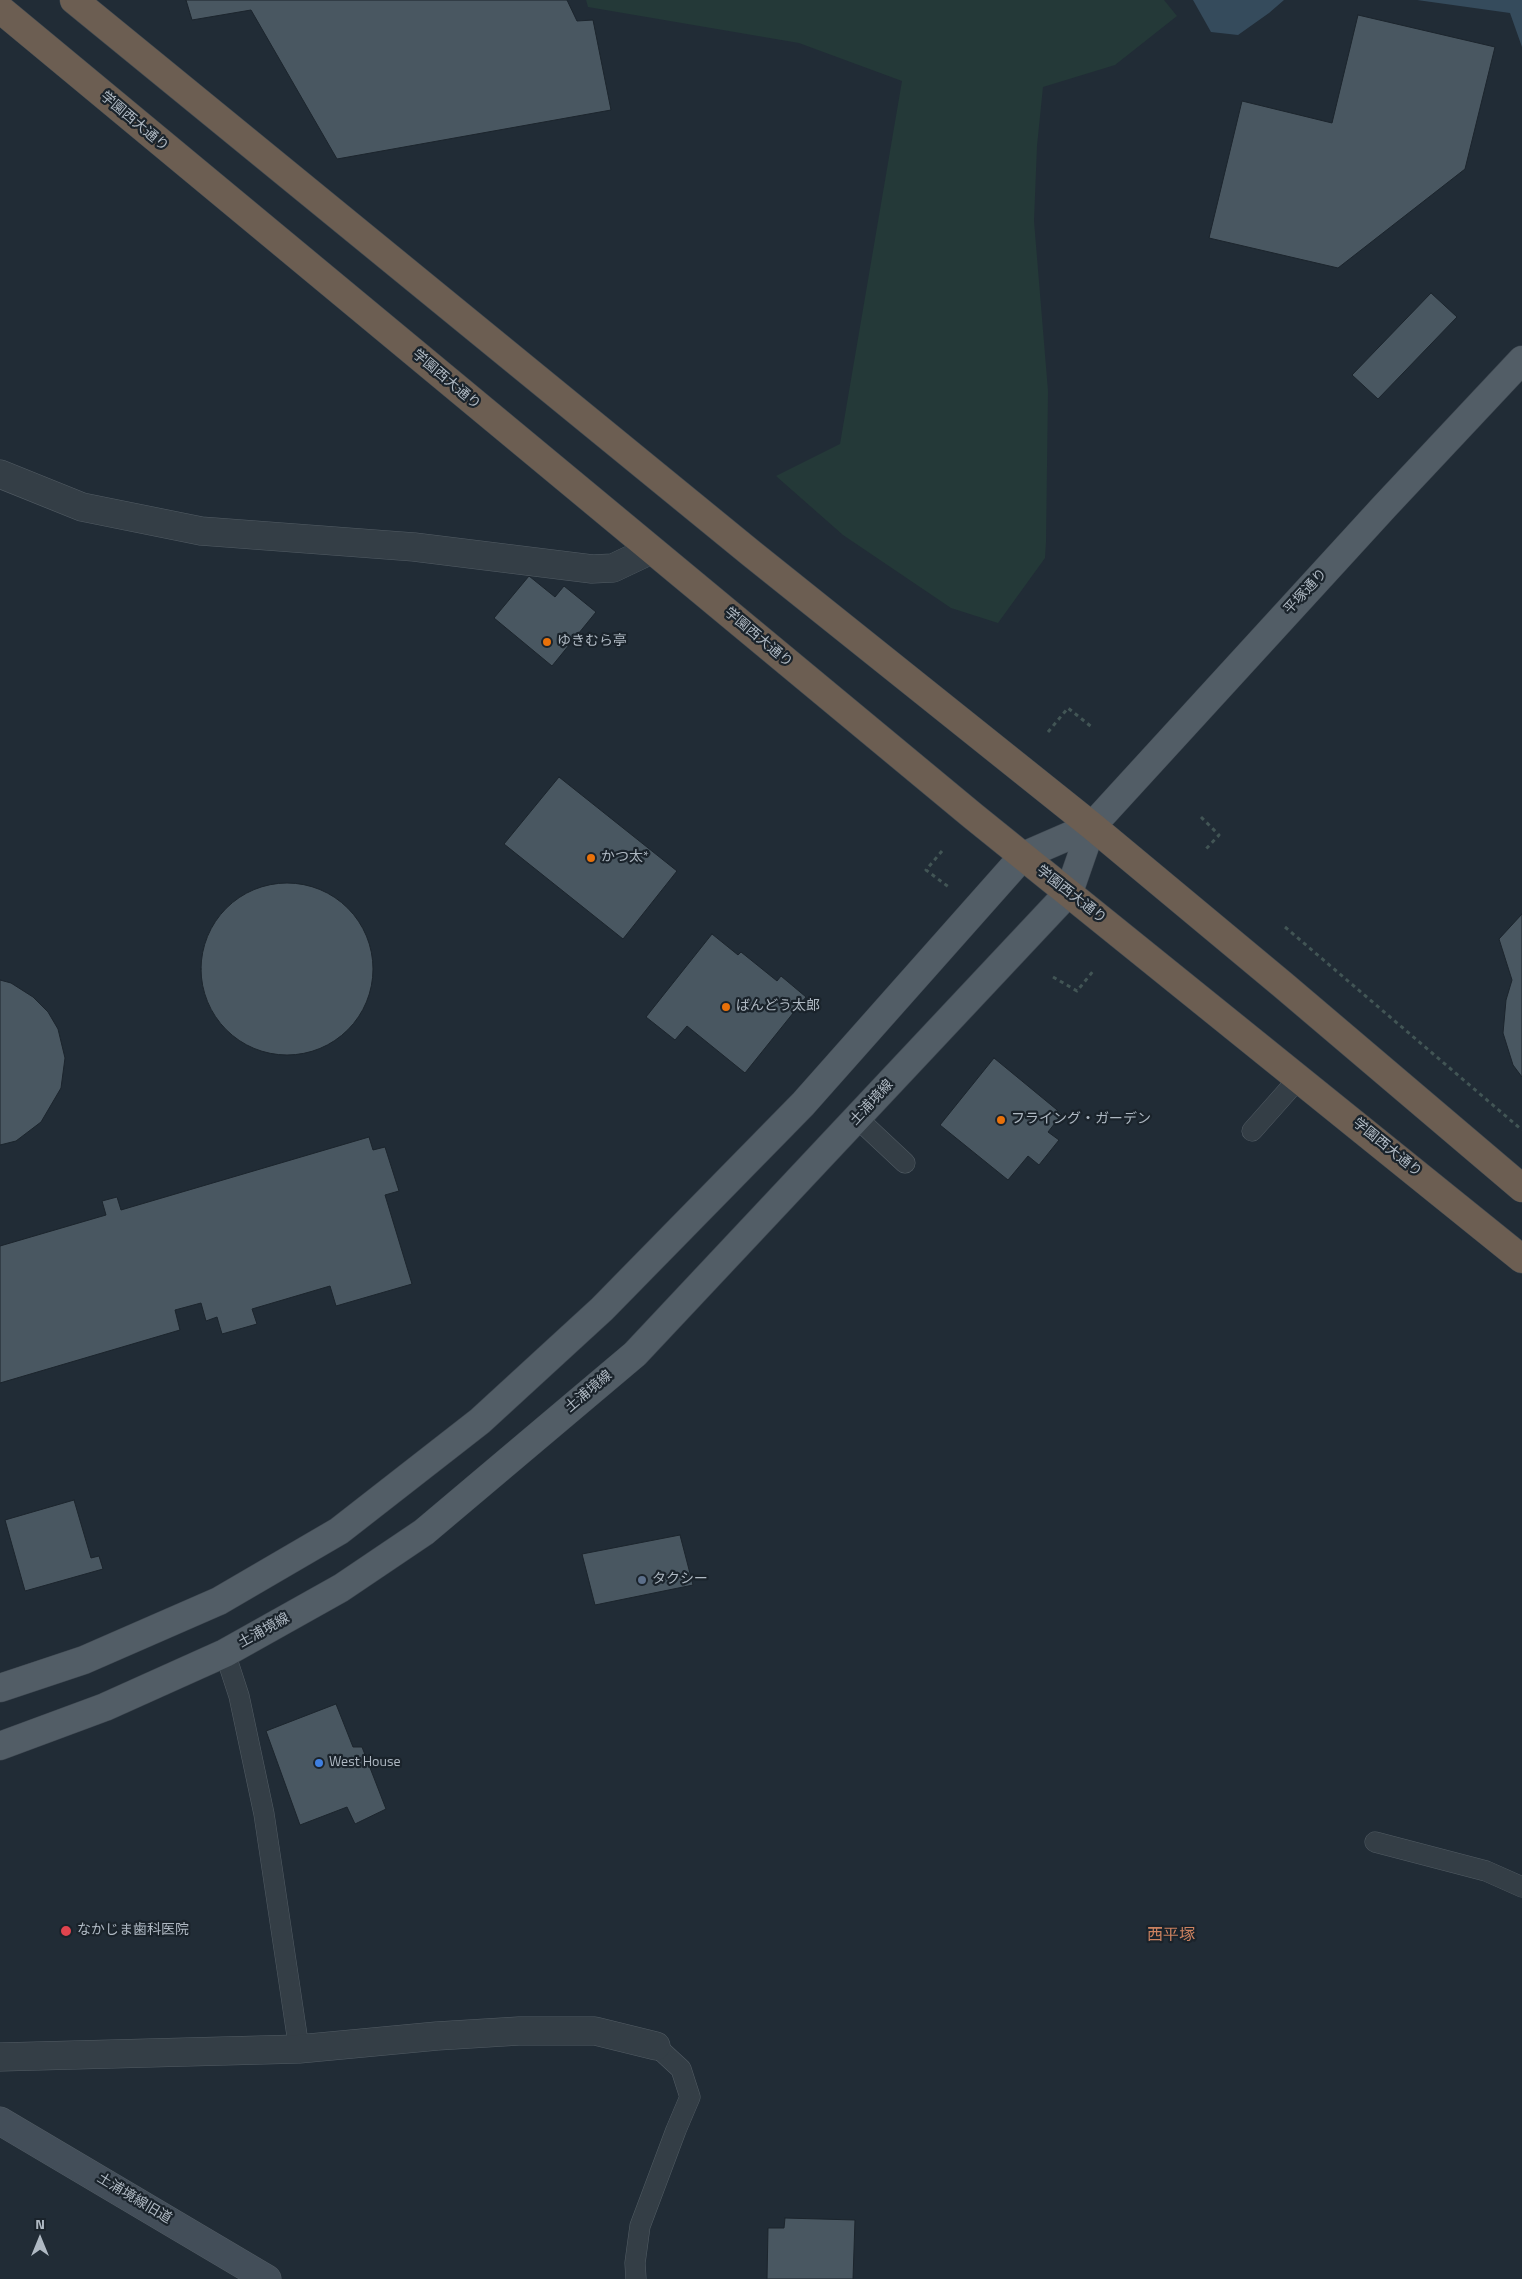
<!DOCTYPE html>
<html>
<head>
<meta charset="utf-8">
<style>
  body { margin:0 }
  #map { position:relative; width:1522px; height:2279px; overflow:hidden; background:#212c36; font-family:"Titillium Web",sans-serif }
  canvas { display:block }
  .north { position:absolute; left:15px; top:2214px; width:50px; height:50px; -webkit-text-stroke:4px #1a232b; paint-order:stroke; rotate:0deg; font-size:14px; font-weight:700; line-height:20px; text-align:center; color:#afb9c3 }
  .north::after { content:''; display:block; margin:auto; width:18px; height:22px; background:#afb9c3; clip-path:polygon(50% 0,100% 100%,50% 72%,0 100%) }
</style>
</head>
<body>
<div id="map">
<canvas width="1522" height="2279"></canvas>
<div class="north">N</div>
</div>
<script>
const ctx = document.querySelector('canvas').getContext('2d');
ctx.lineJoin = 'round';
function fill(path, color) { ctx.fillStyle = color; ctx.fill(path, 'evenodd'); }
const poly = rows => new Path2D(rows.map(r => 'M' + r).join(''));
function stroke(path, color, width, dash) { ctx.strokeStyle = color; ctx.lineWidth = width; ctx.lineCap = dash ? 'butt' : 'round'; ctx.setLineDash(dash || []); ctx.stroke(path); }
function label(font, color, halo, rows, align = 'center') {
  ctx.font = font + ' "Titillium Web","Noto Sans JP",sans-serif'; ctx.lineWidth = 4.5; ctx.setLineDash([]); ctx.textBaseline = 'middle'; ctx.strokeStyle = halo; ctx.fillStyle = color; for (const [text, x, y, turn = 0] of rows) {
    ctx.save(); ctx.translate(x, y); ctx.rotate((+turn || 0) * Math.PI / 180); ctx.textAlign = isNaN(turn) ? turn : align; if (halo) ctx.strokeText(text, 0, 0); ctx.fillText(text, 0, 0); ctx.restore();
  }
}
fill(poly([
  [586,0,1164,0,1177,16,1115,65,1043,87,1037,146,1034,221,1048,391,1046,542,1045,558,998,623,951,608,843,535,776,476,840,444,902,81,799,43,588,7]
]), '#243938');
fill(poly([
  [1193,0,1284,0,1269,13,1238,35,1211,32],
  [1417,0,1522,0,1522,47,1510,13]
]), '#354b5c');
const building = poly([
  [186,0,567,0,577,21,593,20,611,110,337,159,251,10,192,20,186,0],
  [1358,15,1495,47,1465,169,1338,268,1209,238,1242,101,1332,123,1358,15],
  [1431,293,1457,317,1378,399,1352,375,1431,293],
  [529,576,555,597,564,586,596,612,552,666,494,618,529,576],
  [559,777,677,871,623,939,504,844,559,777],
  '201 969a86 86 0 1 1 172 0a86 86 0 1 1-172 0Z',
  [1522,914,1522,1077,1513,1065,1503,1033,1506,1000,1512,980,1499,939,1522,914],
  [712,934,738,955,741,952,777,981,781,976,806,997,745,1073,687,1026,675,1040,646,1017,712,934],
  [0,980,11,983,33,997,48,1012,58,1029,65,1058,61,1088,41,1122,16,1141,0,1145,0,980],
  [994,1058,1062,1114,1048,1132,1059,1140,1039,1165,1028,1156,1008,1180,940,1125,994,1058],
  [369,1137,373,1150,385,1147,399,1191,385,1195,412,1284,336,1306,330,1286,252,1309,257,1324,222,1334,217,1317,206,1321,201,1303,175,1310,180,1330,0,1383,0,1246,106,1215,102,1201,117,1197,121,1210,369,1137],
  [74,1500,91,1558,99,1556,103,1569,25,1591,5,1520,74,1500],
  [680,1535,693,1585,595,1605,582,1554,680,1535],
  [336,1704,353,1747,362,1747,386,1809,355,1824,347,1807,300,1825,266,1731,336,1704],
  [785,2218,855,2220,853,2279,767,2279,768,2228,784,2228,785,2218]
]);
fill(building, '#495761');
stroke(building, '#1c252d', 1);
const lane = poly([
  [857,1118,905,1163],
  [1252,1131,1299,1078],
  [225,1653,239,1696,264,1814,299,2049],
  [1375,1842,1486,1871,1522,1887],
  [636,2279,635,2263,640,2226,676,2130,690,2097,681,2069,656,2046]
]);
const street = poly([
  [0,474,82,507,201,531,414,547,592,569,613,568,651,550],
  [0,2057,299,2049,437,2036,519,2031,595,2031,656,2046]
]);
const secondary = poly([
  [0,2121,267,2279]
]);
const primary = poly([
  [0,1688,84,1660,219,1601,339,1531,480,1421,602,1309,803,1104,1023,856,1092,826],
  [0,1746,105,1707,225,1653,341,1588,424,1532,635,1354,1069,892,1092,826,1385,506,1522,360]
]);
const highway = poly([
  [74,0,752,554,1092,826,1283,985,1522,1188],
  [0,9,973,816,1522,1259]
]);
stroke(lane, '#525c64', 21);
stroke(street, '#525c64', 29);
stroke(secondary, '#525c64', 29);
stroke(primary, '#3e4750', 29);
stroke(highway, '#3f4951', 29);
stroke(poly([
  [1048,732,1068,708,1093,728],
  [1201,817,1219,835,1206,849],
  [942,851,926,870,950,888],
  [1285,927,1522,1130],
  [1053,977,1077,991,1094,970]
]), '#425555', 3, [4, 4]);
stroke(lane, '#343e46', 20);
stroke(street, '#343e46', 28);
stroke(secondary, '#434e59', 28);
stroke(primary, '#525d66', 28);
stroke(highway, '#6c5e52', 28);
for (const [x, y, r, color] of [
  [547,642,5,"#e8710a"],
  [591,858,5,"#e8710a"],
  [726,1007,5,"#e8710a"],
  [1001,1120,5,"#e8710a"],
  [642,1580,5,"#5c6f8a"],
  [319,1763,5,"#3f7fe0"],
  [66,1931,6,"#e0444e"]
]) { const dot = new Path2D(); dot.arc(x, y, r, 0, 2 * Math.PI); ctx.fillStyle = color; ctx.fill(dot); stroke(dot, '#1a232b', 2); }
label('14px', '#afb9c3', '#1a232b', [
  ["学園西大通り",134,122,40],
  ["学園西大通り",446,380,40],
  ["平塚通り",1306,592,-47],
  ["学園西大通り",758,638,40],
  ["学園西大通り",1071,895,38],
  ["土浦境線",872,1103,-47],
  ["学園西大通り",1387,1148,39],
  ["土浦境線",589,1392,-40],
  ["土浦境線",264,1631,-29],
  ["土浦境線旧道",134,2199,31]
]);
label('14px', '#afb9c3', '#1a232b', [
  ["ゆきむら亭",557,642],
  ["かつ太*",601,858],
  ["ばんどう太郎",736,1007],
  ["フライング・ガーデン",1011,1120],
  ["タクシー",652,1580],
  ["West House",329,1763],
  ["なかじま歯科医院",77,1931]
], 'left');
label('16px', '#cc8260', '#1a232b', [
  ["西平塚",1171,1936]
]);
</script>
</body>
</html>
